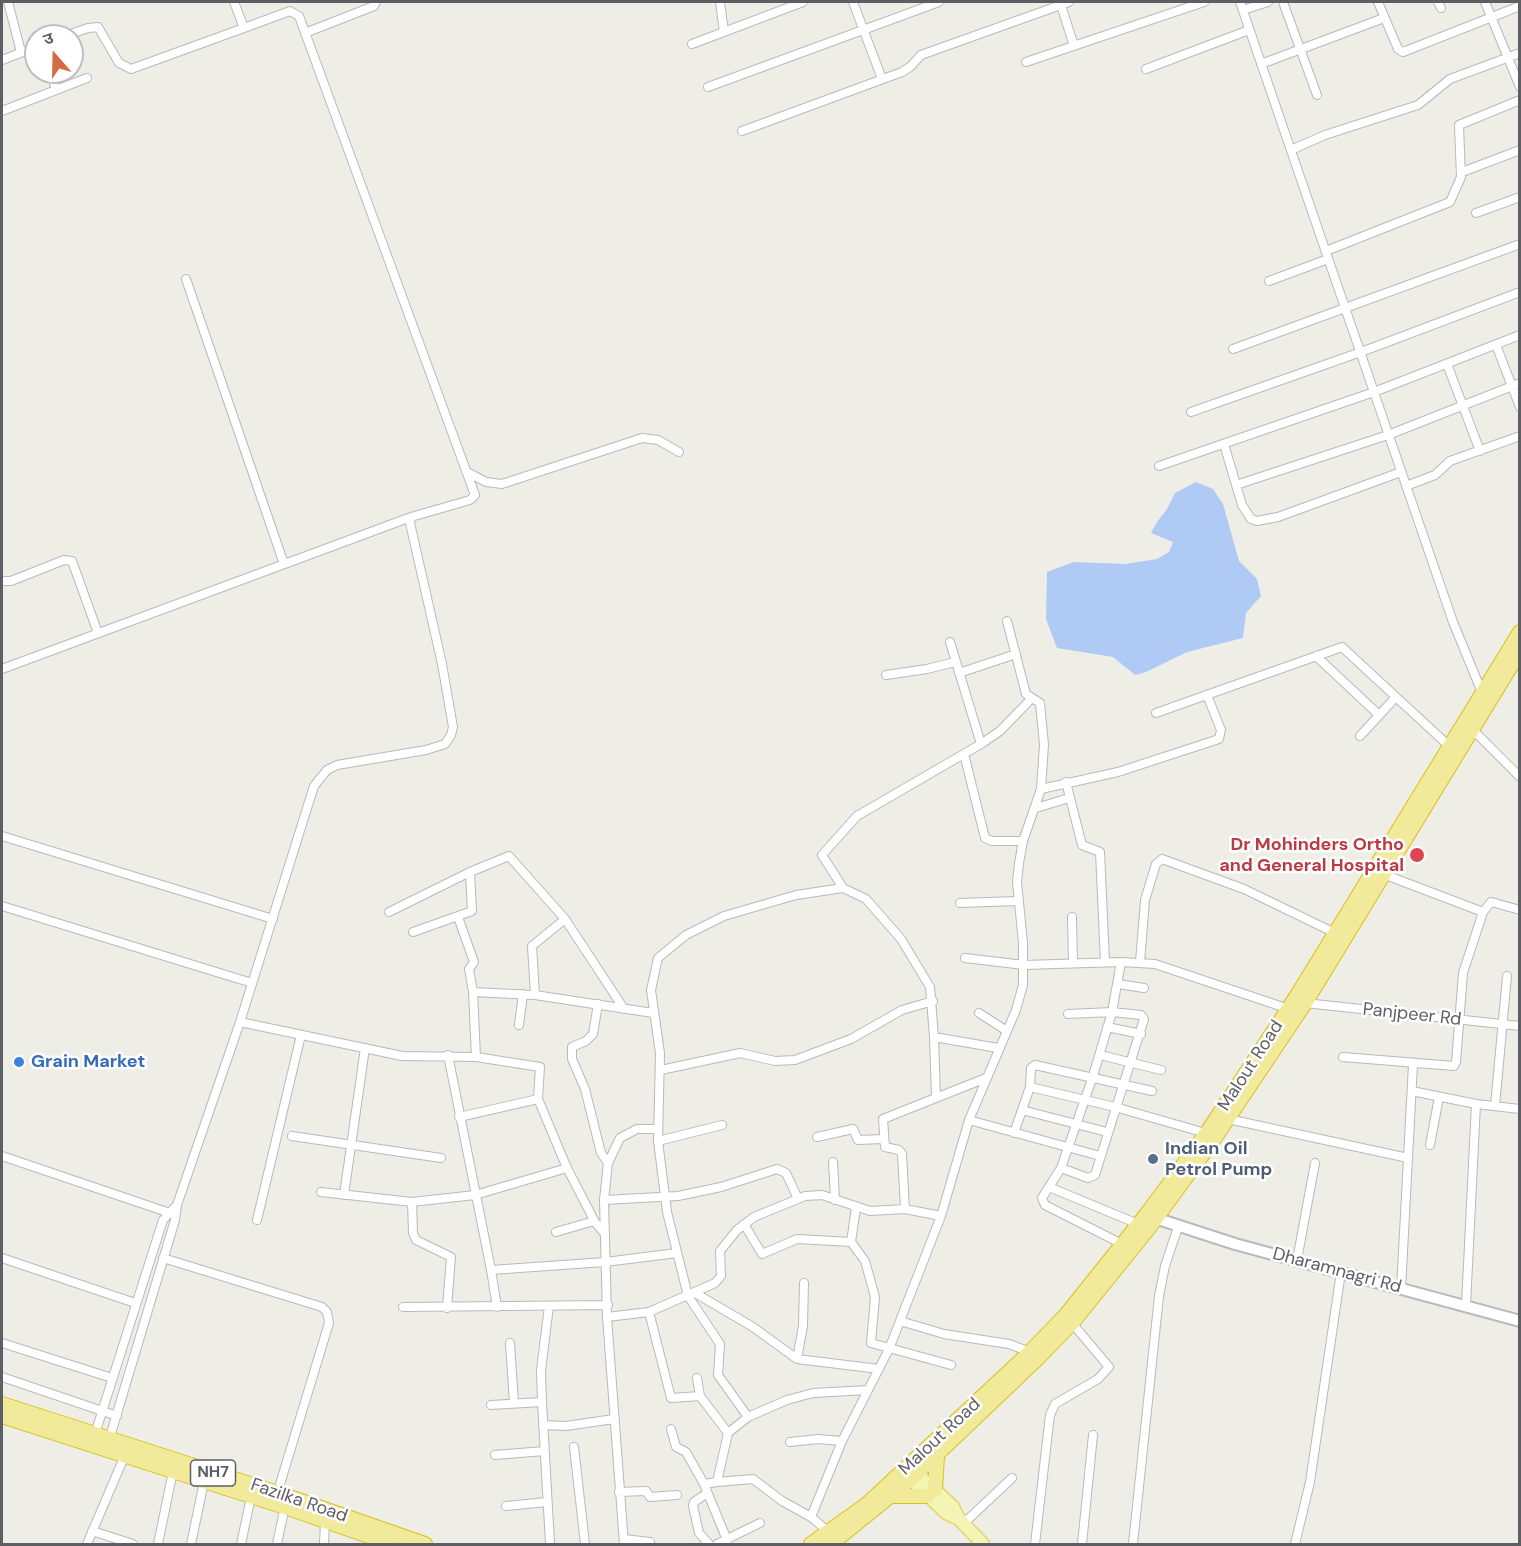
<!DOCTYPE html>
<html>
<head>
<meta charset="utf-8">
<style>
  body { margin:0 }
  #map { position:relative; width:1521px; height:1546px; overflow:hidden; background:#eeeee6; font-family:"DM Sans","Noto Sans Devanagari",sans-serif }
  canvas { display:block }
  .frame { position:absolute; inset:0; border:3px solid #5e5f64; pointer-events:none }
  .north { position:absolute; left:24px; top:24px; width:60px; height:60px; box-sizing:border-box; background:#fff; border:2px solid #bfbfc1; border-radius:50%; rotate:340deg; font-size:16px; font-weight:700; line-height:24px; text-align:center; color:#5e5f64 }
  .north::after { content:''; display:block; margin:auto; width:21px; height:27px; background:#d56b45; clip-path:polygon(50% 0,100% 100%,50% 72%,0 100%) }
</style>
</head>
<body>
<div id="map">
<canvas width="1521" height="1546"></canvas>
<div class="frame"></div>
<div class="north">उ</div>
</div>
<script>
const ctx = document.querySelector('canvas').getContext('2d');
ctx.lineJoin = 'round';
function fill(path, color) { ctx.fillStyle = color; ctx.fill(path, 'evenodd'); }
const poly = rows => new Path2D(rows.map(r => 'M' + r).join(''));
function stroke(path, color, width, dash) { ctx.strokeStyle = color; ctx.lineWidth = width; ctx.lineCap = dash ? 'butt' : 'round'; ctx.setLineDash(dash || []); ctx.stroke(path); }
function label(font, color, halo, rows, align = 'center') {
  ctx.font = font + ' "DM Sans",sans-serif'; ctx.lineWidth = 5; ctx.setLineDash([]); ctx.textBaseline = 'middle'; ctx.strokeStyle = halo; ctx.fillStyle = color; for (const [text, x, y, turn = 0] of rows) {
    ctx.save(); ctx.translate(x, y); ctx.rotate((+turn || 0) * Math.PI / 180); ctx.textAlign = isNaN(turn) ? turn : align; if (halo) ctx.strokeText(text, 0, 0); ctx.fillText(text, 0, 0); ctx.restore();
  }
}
fill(poly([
  [1196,482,1213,489,1223,504,1239,561,1257,579,1261,596,1246,613,1243,638,1187,652,1146,672,1135,675,1113,657,1057,648,1046,619,1047,572,1074,562,1125,564,1157,559,1169,552,1173,542,1151,533,1157,522,1167,509,1175,493]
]), '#afcaf5');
const street = poly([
  [8,2,21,52],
  [720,2,724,32],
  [853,2,882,79],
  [1060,2,1074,46],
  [1240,2,1453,622,1483,695],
  [1283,2,1317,95],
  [1378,2,1398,49,1403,52,1520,6],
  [1438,2,1441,8],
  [1485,2,1520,87],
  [1243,10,1268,2],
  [305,33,374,6,376,2],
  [65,36,88,28,98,27,119,63,131,69,244,28],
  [692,44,803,2],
  [2,60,36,47],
  [1026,62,1204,2],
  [1261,64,1384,18],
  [1146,69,1249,30],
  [50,72,56,89],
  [708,87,939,2],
  [2,111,87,78],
  [742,131,902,72,910,67,921,55,1069,2],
  [1291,150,1325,135,1418,105,1450,79,1520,53],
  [1462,172,1520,150],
  [1476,213,1520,197],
  [1326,251,1450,202,1461,177,1459,125,1520,100],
  [186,279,284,564],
  [1269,281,1328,259],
  [1496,345,1520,407],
  [1233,349,1520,244],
  [1447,364,1480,451],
  [1191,412,1361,352,1520,292],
  [1224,444,1242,505,1251,519,1257,521,1278,517,1401,472],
  [1159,466,1374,392,1520,335],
  [469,473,486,482,502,484,642,438,658,440,679,452],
  [1236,485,1388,435,1520,383],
  [1406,486,1435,475,1450,461,1520,436],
  [2,581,11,581,64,560,72,561,98,633],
  [950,642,981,744],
  [1316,656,1379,715],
  [2,669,411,517],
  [959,673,1016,654],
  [886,675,927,669,955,662],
  [1156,713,1342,647,1449,746],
  [1472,729,1520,777],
  [1360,736,1395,698],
  [964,754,985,838,992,841,1023,841],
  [1066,782,1082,845,1100,852,1105,962],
  [1041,789,1118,772,1219,739,1221,730,1207,695],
  [1036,808,1069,798],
  [2,836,273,919],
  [1383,874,1483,912],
  [843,888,822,855,857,816,981,744,1000,731,1031,699],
  [960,903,1018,901],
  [2,906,252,983],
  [389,912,470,872,509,856,565,919,624,1009],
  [458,917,474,962,469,969,473,992,476,1057],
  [1072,917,1073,963],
  [413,932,472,911,470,872],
  [965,958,1024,965,1121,962,1155,964,1289,1009],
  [1121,962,1112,1012,1093,1076,1061,1168,1042,1198,1045,1205,1122,1244],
  [1140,962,1145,900,1156,864,1162,859,1244,889,1335,933],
  [1118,984,1144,988],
  [473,992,535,995,653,1013],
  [535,995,532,946,565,919],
  [1305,1003,1520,1026],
  [598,1004,593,1034,586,1041,572,1047,572,1059,585,1089,601,1153,608,1163],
  [979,1013,1007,1031],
  [240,1022,402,1056,476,1057,540,1067,538,1099,567,1168,595,1222,605,1234],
  [519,1025,523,994],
  [1107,1027,1141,1034],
  [934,1037,936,1097],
  [448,1055,491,1270,605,1262,677,1253],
  [1100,1055,1161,1070],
  [1343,1057,1454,1066,1456,1062,1463,973,1483,912,1491,902,1520,910],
  [661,1070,740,1053,775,1061,795,1060,851,1039,902,1010,933,1001],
  [1030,1087,1115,1107,1209,1134],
  [1412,1091,1476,1104,1520,1109],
  [1495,1106,1507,976],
  [1022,1110,1107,1132],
  [459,1117,538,1099],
  [1228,1119,1408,1158],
  [969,1120,1100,1156],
  [1014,1133,1030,1087,1031,1068,1035,1065,1152,1091],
  [292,1136,441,1158],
  [817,1137,853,1129,858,1140,883,1139],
  [658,1141,722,1125],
  [1430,1145,1439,1097],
  [2,1156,167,1212],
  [833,1162,835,1200],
  [1061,1168,1088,1178,1095,1175,1144,1019,1141,1015,1112,1012,1068,1014],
  [1049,1187,1138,1224],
  [321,1192,412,1202,475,1195,567,1168],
  [344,1195,365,1048],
  [604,1200,678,1196,721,1187,777,1169,786,1173,798,1199],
  [412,1202,413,1233,416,1240,451,1257,447,1308],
  [856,1208,851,1242,865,1261,875,1297,871,1343,951,1365],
  [905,1209,902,1154,899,1150,885,1147,883,1119,986,1078],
  [257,1220,301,1035],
  [744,1224,762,1254,797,1239,851,1242],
  [556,1232,594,1221],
  [2,1258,135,1303],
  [163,1258,322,1307,327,1312,329,1323,277,1494],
  [1297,1260,1315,1163],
  [491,1270,497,1307],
  [1401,1289,1413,1064],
  [695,1293,753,1327,797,1359,879,1369],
  [1466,1305,1476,1104],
  [549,1306,541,1370,542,1402,550,1544],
  [403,1307,608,1305],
  [649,1312,671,1398,700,1396],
  [607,1317,649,1312,715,1283,721,1276,720,1251,737,1230,754,1217,805,1196,822,1195,870,1211,905,1209,941,1216],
  [900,1321,944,1334,1009,1344,1030,1352],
  [2,1343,112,1378],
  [510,1343,514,1403],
  [797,1359,803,1326,804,1283],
  [2,1377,117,1416],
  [697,1378,700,1396,728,1433,717,1482,704,1484],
  [491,1405,542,1402],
  [748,1417,718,1375,720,1344,688,1296,667,1212,658,1141,660,1053,651,990,658,958,686,935,724,916,796,895,843,888,866,899,901,939,930,987,934,1037,998,1048],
  [543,1425,566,1426,614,1419],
  [671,1429,676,1447,686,1452,704,1484,727,1540],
  [728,1433,748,1417,787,1400,813,1393,868,1390],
  [94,1437,163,1220,177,1205],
  [109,1440,175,1220,177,1205,240,1022,314,786,327,770,337,765,426,750,445,744,451,735,453,727,442,664,410,523,411,517,470,500,475,495,299,16,290,11,244,28,234,2],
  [790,1442,818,1439,842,1441],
  [574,1447,585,1544],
  [495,1455,544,1451],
  [717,1482,753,1479,782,1501,811,1517],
  [619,1492,646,1491,650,1497,677,1495],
  [706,1494,694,1502,693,1506,699,1533,709,1544],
  [506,1506,547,1502],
  [963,1524,1012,1478],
  [92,1531,133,1544],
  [830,1533,811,1517,842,1441,889,1349,941,1216,969,1120,1016,1010,1023,985,1023,943,1017,882,1019,863,1023,841,1041,789,1044,745,1040,703,1026,694,1007,621],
  [624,1539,650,1542],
  [87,1544,125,1455],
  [158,1544,173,1471],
  [191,1544,204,1482],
  [241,1544,251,1497],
  [277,1544,285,1506],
  [324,1544,325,1522],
  [624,1544,607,1317,604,1200,608,1163,620,1138,637,1129,658,1129],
  [717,1544,760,1523],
  [1035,1544,1050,1415,1055,1404,1098,1379,1109,1367,1072,1323],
  [1082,1544,1093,1435],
  [1133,1544,1159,1296,1165,1266,1178,1227],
  [1295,1544,1310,1482,1341,1272]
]);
const secondary = poly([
  [1155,1218,1235,1244,1520,1321]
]);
const primary = poly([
  [911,1467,953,1507,959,1519,983,1544],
  [906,1474,946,1513,959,1519]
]);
const highway = poly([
  [2,1404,287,1496,425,1544],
  [2,1416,285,1507,392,1544],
  [935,1490,937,1456],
  [892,1496,928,1496],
  [811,1544,866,1505,1030,1352,1065,1316,1149,1211,1206,1134,1298,994,1520,632],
  [831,1544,911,1479,1037,1359,1072,1323,1148,1229,1216,1136,1305,1003,1520,651]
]);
stroke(street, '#b8b9be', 10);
stroke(secondary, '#b9bac0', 14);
stroke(primary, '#e1d56c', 15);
stroke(highway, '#d9c01b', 16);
stroke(street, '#fff', 8);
stroke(secondary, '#fff', 10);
stroke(primary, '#f4f5b4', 12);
stroke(highway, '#f1ea9b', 14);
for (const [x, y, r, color] of [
  [1417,855,8,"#e0444e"],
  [19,1062,6,"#3f7fe0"],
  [1153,1159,6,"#5c6f8a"]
]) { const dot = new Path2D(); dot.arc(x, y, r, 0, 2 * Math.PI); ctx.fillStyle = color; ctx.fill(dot); stroke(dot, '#fff', 2); }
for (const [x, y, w] of [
  [213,1473,45]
]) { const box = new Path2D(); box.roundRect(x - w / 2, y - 13, w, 26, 4.5); ctx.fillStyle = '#fff'; ctx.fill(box); stroke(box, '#5e5f64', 1.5); }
label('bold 16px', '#5e5f64', null, [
  ["NH7",213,1473]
]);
label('bold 18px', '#be3a42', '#fff', [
  ["Dr Mohinders Ortho",1404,845],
  ["and General Hospital",1404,866]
], 'right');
label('18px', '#5e5f64', '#fff', [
  ["Panjpeer Rd",1412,1015,6],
  ["Malout Road",1251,1066,-57],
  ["Dharamnagri Rd",1337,1271,15],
  ["Malout Road",940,1437,-43],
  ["Fazilka Road",299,1501,19]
]);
label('bold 18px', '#366cbe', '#fff', [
  ["Grain Market",31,1062]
], 'left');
label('bold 18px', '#4e5e75', '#fff', [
  ["Indian Oil",1165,1149],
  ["Petrol Pump",1165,1170]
], 'left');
</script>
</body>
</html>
